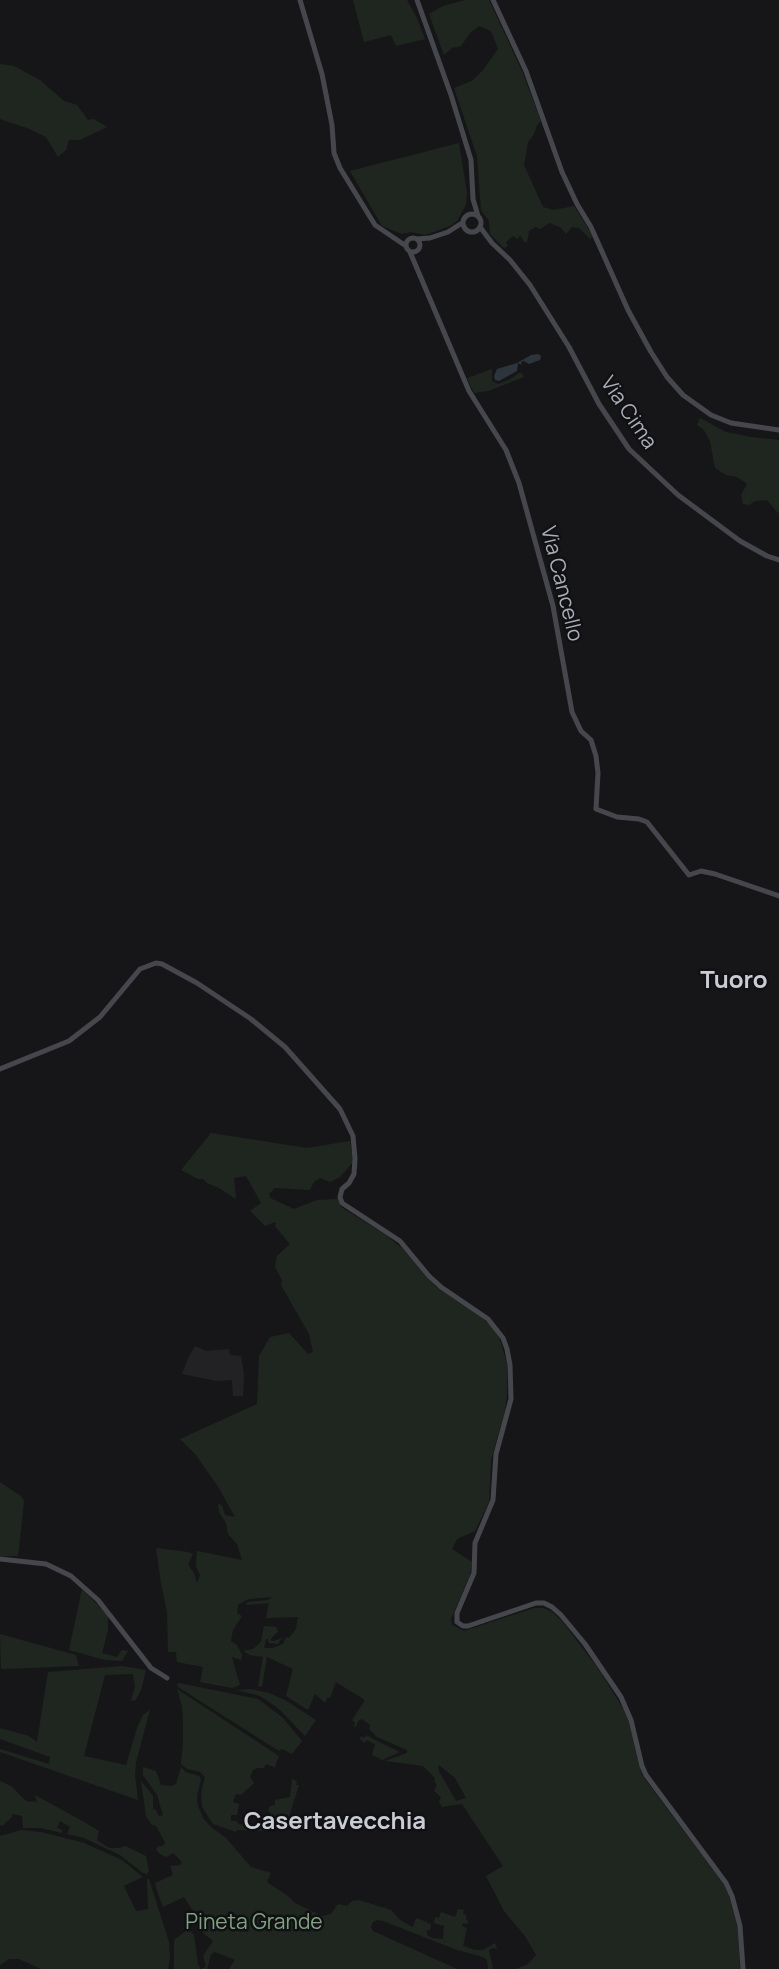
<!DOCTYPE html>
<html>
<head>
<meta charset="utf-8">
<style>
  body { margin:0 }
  canvas { display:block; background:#161618 }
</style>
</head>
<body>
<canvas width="779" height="1969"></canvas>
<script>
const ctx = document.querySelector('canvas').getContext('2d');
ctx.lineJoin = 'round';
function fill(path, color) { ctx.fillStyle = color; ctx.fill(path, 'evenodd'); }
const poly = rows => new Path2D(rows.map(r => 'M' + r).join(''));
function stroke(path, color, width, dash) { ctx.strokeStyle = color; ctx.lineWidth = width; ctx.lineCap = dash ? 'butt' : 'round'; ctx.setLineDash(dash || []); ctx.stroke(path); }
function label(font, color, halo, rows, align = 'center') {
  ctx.font = font + ' Manrope,sans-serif'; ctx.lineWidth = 5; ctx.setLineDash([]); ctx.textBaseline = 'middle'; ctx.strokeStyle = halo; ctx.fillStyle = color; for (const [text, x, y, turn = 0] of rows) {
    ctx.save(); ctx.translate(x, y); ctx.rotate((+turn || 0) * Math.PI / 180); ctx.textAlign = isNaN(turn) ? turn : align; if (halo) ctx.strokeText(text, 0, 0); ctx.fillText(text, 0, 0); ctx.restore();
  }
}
fill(poly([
  [195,1346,206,1351,229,1349,230,1355,241,1356,244,1374,243,1396,233,1396,232,1380,217,1381,182,1374,188,1358]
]), '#222225');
fill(poly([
  [353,0,407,0,417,18,425,39,396,46,391,35,364,42],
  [465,0,489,0,522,71,541,121,537,125,534,134,528,142,524,165,543,207,554,210,574,206,588,228,592,236,590,239,579,228,572,227,566,234,560,227,549,223,540,229,536,227,529,231,527,242,525,243,520,235,518,239,513,236,506,242,508,246,504,248,490,234,489,221,481,210,477,156,454,88,472,81,483,70,498,49,491,31,479,26,470,33,461,46,452,48,444,55,429,14,443,6],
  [0,64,14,66,40,80,64,101,77,105,88,120,94,119,107,127,80,140,69,140,66,150,58,157,46,137,27,128,0,119],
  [459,143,467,193,466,205,457,221,450,226,425,235,411,232,402,234,382,226,350,171],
  [492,369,492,381,498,384,509,380,519,373,522,373,524,377,488,391,474,393,467,378],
  [700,418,726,432,751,437,779,440,779,514,767,500,755,501,749,505,743,504,741,495,747,484,737,477,726,475,715,468,710,441,704,430,697,425],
  [211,1133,307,1148,350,1141,353,1162,340,1177,330,1182,320,1178,314,1182,310,1190,275,1188,269,1194,270,1198,294,1209,317,1200,338,1199,341,1207,386,1235,404,1250,435,1286,480,1316,492,1327,499,1337,507,1363,507,1394,505,1410,491,1460,489,1502,475,1531,457,1539,452,1549,472,1562,470,1575,451,1619,452,1625,464,1631,534,1608,543,1608,551,1611,561,1620,597,1667,624,1710,629,1722,642,1775,724,1885,729,1895,738,1930,740,1969,516,1969,528,1964,536,1955,525,1936,504,1911,486,1876,503,1866,462,1804,442,1807,439,1802,441,1797,434,1791,437,1785,434,1781,435,1778,423,1766,385,1761,407,1753,407,1750,377,1737,369,1729,370,1725,362,1719,358,1721,356,1727,354,1726,355,1723,352,1720,365,1700,336,1682,330,1698,328,1697,325,1703,315,1694,308,1710,286,1696,293,1669,267,1657,262,1687,258,1686,263,1657,250,1655,243,1651,253,1649,261,1642,264,1626,276,1627,278,1632,271,1638,271,1641,274,1641,282,1638,278,1644,269,1643,268,1639,266,1639,264,1648,273,1648,283,1644,286,1637,289,1638,296,1629,298,1617,266,1618,269,1603,246,1605,247,1602,268,1600,272,1597,249,1599,238,1605,237,1613,242,1616,233,1630,231,1641,237,1645,242,1655,241,1660,232,1657,240,1685,232,1688,200,1682,203,1667,177,1662,176,1652,168,1652,167,1612,161,1583,156,1548,188,1552,193,1554,188,1565,194,1573,197,1583,200,1575,196,1566,197,1551,242,1560,237,1544,228,1534,226,1523,219,1512,218,1503,222,1506,225,1515,235,1517,219,1488,196,1455,180,1439,257,1404,259,1356,270,1337,289,1333,308,1354,313,1352,309,1334,281,1285,282,1280,275,1267,277,1256,290,1244,275,1226,276,1224,275,1222,265,1226,250,1211,261,1203,246,1176,234,1178,236,1199,219,1188,207,1183,203,1179,198,1179,181,1170],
  [439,1765,455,1778,466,1798,456,1801,439,1771,438,1766],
  [0,1482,22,1497,24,1502,18,1556,0,1556],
  [82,1589,108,1615,108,1630,102,1653,117,1657,122,1650,128,1651,122,1661,105,1660,69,1650],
  [0,1634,76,1655,79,1666,1,1669],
  [122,1666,146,1670,141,1690,135,1701,131,1700,135,1687,133,1674,105,1675,84,1756,126,1765,137,1728,143,1715,150,1710,136,1762,135,1776,138,1800,0,1752,0,1749,49,1764,50,1757,0,1739,0,1728,29,1736,37,1742,48,1672],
  [179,1683,258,1699,283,1718,302,1741,292,1754,282,1749,279,1751,178,1687,177,1684],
  [177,1689,279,1756,275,1766,276,1768,266,1764,264,1768,257,1768,253,1770,250,1777,254,1783,241,1795,236,1794,233,1802,239,1804,237,1815,231,1815,231,1821,237,1821,238,1824,250,1826,262,1825,265,1820,262,1817,266,1814,268,1816,271,1814,268,1810,270,1806,275,1805,275,1800,290,1797,292,1779,297,1781,296,1785,299,1785,287,1823,278,1816,263,1831,237,1830,236,1832,213,1824,202,1807,201,1793,205,1777,200,1772,187,1769,181,1764,183,1742,183,1720,182,1706],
  [251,1689,269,1693,285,1700,316,1720,305,1736,278,1708,260,1696,237,1690],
  [367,1735,373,1739,400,1752,382,1760,372,1755,375,1744,367,1740,364,1743,360,1739,361,1736,364,1738],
  [143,1767,156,1771,161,1785,172,1786,176,1784,181,1767,186,1772,199,1776,201,1779,197,1797,198,1806,203,1818,211,1827,226,1838,251,1867,271,1873,267,1882,288,1896,295,1903,322,1916,331,1914,338,1904,347,1906,352,1901,359,1900,391,1910,400,1920,413,1927,416,1918,427,1922,427,1923,431,1924,430,1930,427,1930,427,1935,432,1938,443,1939,444,1926,434,1923,435,1917,439,1918,441,1912,455,1917,458,1909,464,1910,463,1914,466,1915,466,1920,468,1921,470,1918,467,1924,463,1923,462,1926,467,1928,463,1946,475,1950,483,1950,495,1943,497,1949,493,1948,489,1950,493,1969,488,1969,487,1960,483,1957,457,1950,383,1921,377,1920,373,1922,371,1927,373,1931,457,1969,229,1969,235,1960,215,1952,211,1954,207,1969,202,1969,206,1966,203,1956,213,1941,203,1933,195,1922,198,1918,184,1897,163,1907,158,1894,155,1883,173,1875,170,1866,180,1865,182,1862,173,1853,166,1857,160,1854,156,1850,158,1846,163,1846,165,1842,156,1826,152,1825,146,1816,141,1781,153,1796,153,1809,155,1809,159,1816,163,1815,157,1795,143,1775],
  [0,1781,11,1786,26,1801,37,1802,35,1795,86,1823,99,1831,97,1840,109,1848,120,1848,125,1846,146,1856,149,1871,147,1874,143,1873,120,1855,84,1838,67,1834,70,1827,60,1821,57,1828,62,1830,62,1833,41,1828,23,1828,22,1816,13,1814,11,1818,2,1826,0,1825],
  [21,1830,41,1832,84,1843,122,1860,143,1877,124,1886,136,1911,148,1909,147,1879,149,1879,169,1942,170,1958,168,1969,41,1969,19,1959,9,1959,0,1965,0,1836],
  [188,1929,194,1935,198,1965,201,1969,174,1969,174,1940]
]), '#1e261f');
fill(poly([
  [538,354,541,356,540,360,529,364,524,361,521,362,522,365,518,363,517,371,499,381,495,380,494,376,497,369,517,363,531,355]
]), '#2c353c');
stroke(poly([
  [300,0,322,74,332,125,334,153,340,168,375,225,406,246],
  [417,0,451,95,471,160,473,199,478,216],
  [493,0,526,71,562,172,577,204,591,227,628,310,651,352,667,377,683,395,711,415,731,423,779,430],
  '463 223a9 9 0 1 1 18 0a9 9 0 1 1-18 0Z',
  [480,227,492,243,510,260,530,285,569,347,599,404,629,449,678,495,740,541,767,556,779,560],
  '406 245a7 7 0 1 1 14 0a7 7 0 1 1-14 0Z',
  [417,239,430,238,448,232,462,223],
  [410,252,469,391,506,450,519,483,553,606,572,712,581,731,591,740,596,756,598,773,596,809,617,817,639,819,647,822,689,875,701,871,715,874,779,896],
  [0,1069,69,1041,100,1017,140,969,156,963,162,964,197,983,251,1019,285,1047,340,1109,353,1136,355,1159,354,1174,349,1183,342,1189,340,1197,342,1203,400,1241,429,1276,441,1287,488,1319,503,1338,507,1349,510,1365,511,1399,496,1454,493,1500,475,1543,474,1573,457,1613,457,1622,463,1626,468,1626,536,1603,544,1603,552,1607,561,1615,585,1644,621,1697,631,1720,642,1766,646,1775,726,1883,732,1896,740,1926,743,1969],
  [0,1559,46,1564,71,1576,98,1600,151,1668,167,1678]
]), '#45474d', 5);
label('21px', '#a8adb8', '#111113', [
  ["Via Cima",628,413,56],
  ["Via Cancello",561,584,76]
]);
label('21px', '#7fa381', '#111113', [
  ["Pineta Grande",254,1923]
]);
label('bold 24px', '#c9ccd4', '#111113', [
  ["Tuoro",734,981],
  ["Casertavecchia",335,1822]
]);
</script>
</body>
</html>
